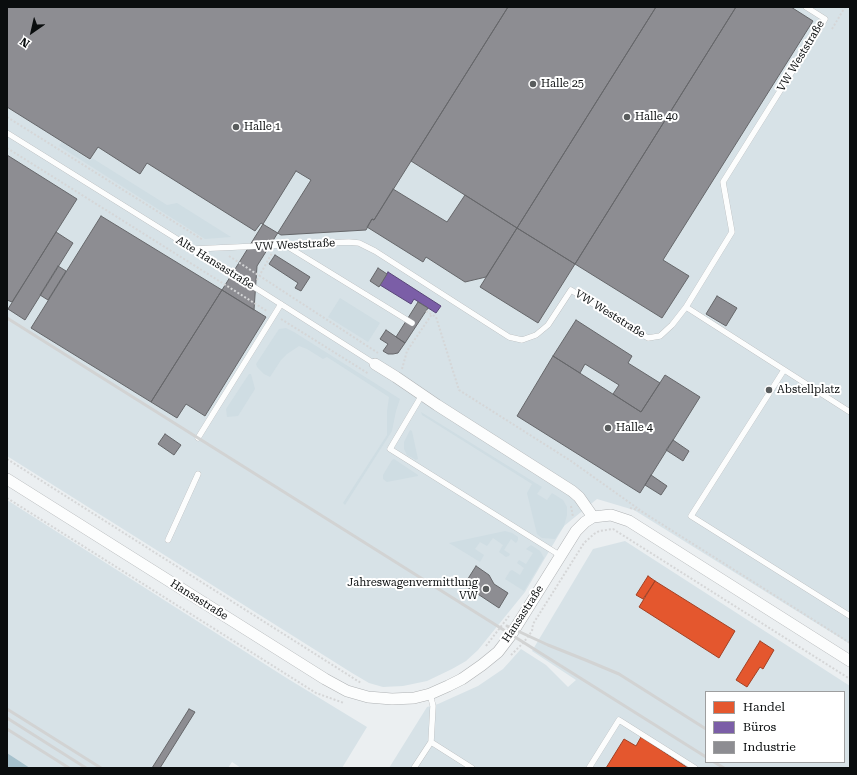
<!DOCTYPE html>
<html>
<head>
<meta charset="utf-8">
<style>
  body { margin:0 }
  #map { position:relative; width:857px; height:775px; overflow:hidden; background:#ebeff1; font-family:"Roboto Serif",serif }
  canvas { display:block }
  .frame { position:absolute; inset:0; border:8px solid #0a0d0e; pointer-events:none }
  .legend { position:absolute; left:705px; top:691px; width:140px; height:72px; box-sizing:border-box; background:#fff; border:1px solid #9d9e9f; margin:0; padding:5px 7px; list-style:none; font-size:12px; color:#0a0d0e }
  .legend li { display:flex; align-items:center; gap:8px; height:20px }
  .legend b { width:20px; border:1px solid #9d9e9f }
  .north { position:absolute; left:12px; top:12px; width:40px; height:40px; -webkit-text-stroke:3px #fff; paint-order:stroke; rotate:214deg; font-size:11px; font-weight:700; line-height:16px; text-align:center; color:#0a0d0e }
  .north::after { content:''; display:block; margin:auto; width:14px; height:18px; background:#0a0d0e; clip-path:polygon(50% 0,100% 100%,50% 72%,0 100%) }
</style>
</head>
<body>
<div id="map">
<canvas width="857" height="775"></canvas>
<div class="frame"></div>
<ul class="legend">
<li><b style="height:11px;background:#e4572e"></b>Handel</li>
<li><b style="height:11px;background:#7b5ea7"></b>Büros</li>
<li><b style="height:11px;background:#8d8d92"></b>Industrie</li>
</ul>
<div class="north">N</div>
</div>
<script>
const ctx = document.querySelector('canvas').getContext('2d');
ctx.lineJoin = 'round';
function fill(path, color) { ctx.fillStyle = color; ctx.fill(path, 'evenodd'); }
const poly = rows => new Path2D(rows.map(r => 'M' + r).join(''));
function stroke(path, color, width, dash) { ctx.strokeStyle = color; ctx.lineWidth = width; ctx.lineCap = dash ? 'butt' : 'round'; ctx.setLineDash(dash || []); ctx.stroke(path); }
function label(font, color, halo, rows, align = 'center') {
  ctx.font = font + ' "Roboto Serif",serif'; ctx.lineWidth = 4; ctx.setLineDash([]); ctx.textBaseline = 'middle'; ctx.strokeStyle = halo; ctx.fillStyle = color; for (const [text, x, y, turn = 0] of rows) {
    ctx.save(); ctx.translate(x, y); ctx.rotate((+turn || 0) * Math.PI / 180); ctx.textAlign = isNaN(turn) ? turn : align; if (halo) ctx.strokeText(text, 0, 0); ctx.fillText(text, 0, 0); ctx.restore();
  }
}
fill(poly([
  [7,7,850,7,850,644,634,510,597,499,564,526,525,592,478,650,466,661,452,669,427,681,403,686,383,687,369,683,352,673,7,456],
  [7,500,285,677,367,727,342,768,241,768,232,762,228,768,30,768,7,753],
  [625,541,850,686,850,768,389,768,427,707,438,704,478,686,503,669,521,649,546,665,568,687,576,680,532,651,593,549],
  [706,692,844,692,844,762,706,762]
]), '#d7e2e7');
fill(poly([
  [62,142,90,161,92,158,167,205,177,203,231,237,205,239,59,146],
  [340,298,380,323,368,342,328,317],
  [286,328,294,332,400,399,396,411,392,431,345,505,343,503,387,435,387,411,389,397,327,357,323,359,307,349,299,346,287,354,281,360,270,377,264,374,257,367,256,364,279,329],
  [249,374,251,374,255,389,238,416,227,417,226,409],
  [421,412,542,487,537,494,547,500,552,493,563,500,567,507,567,515,564,526,555,539,542,538,537,534,527,493,532,484,422,415],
  [410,430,412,431,418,459,416,460,407,455,404,449,404,442],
  [394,459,418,475,418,476,387,482,383,479,383,475,392,460],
  [505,531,512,533,518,537,518,540,516,543,511,539,504,550,510,554,509,556,506,557,499,552,503,545,493,538,487,546,480,542,475,549,484,555,480,562,449,543],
  [531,545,540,551,544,558,524,591,505,579,510,571,512,570,520,575,524,568,517,563,519,560,526,564,533,553,526,549]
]), '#cfdde3');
fill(poly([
  [7,753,30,768,7,768]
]), '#a6c1cc');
const shops = poly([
  [648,576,655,581,643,599,636,595,648,576],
  [655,581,735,631,719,658,639,607,655,581],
  [760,641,774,650,763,669,760,667,747,687,736,680,760,641],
  [641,737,688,768,606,768,624,739,636,746,641,737]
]);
fill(shops, '#e4572e');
stroke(shops, '#a34124', 1);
const offices = poly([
  [388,272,441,306,436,313,414,299,411,304,380,285,388,272]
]);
fill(offices, '#7b5ea7');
stroke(offices, '#594679', 1);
const industry = poly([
  [7,7,508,7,374,220,372,219,366,230,281,235,261,223,255,231,147,163,140,174,98,147,90,159,7,107,7,7],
  [508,7,656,7,517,228,411,161,508,7],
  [656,7,736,7,575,264,517,228,656,7],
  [736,7,791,7,813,21,663,260,689,276,662,318,575,264,736,7],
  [7,155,77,199,12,302,7,300,7,155],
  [296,171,311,180,257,266,254,310,222,290,296,171],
  [393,189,447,222,465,195,517,228,486,277,465,282,426,257,423,262,367,227,372,219,374,220,393,189],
  [101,216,222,290,151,402,31,328,101,216],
  [517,228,575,264,538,323,480,287,517,228],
  [56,232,73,243,25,320,8,309,56,232],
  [275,255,310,277,301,291,295,288,298,283,269,264,275,255],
  [58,266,66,271,48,300,40,295,58,266],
  [378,268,387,274,379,287,370,281,378,268],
  [222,290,266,317,205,416,186,404,177,418,151,402,222,290],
  [717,296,737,308,726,326,706,314,717,296],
  [418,302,428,308,405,343,396,337,418,302],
  [576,320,632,356,628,363,660,383,641,412,613,394,619,385,585,364,580,373,553,356,576,320],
  [386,330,405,343,398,353,393,354,388,354,383,351,388,344,380,339,386,330],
  [553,356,641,412,665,375,700,397,640,493,517,416,553,356],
  [165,434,181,445,174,455,158,444,165,434],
  [673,440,689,451,683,461,666,450,673,440],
  [651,475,667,486,661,495,645,485,651,475],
  [476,566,489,575,494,584,508,593,499,608,464,585,476,566],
  [189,709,195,712,160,768,152,768,189,709]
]);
fill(industry, '#8d8d92');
stroke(industry, '#66676a', 1);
const lane = poly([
  [7,133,254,287,375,364],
  [285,245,412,323],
  [193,249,349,242,359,243,375,251,509,337,522,340,536,335,548,325,571,290,648,338,660,336,672,325,686,307,732,232,723,182,825,19,806,7],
  [686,307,850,412],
  [784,370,691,516,850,616],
  [422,395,390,449,561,556],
  [198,438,281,304],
  [168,540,198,474],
  [430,694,433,706,431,742,472,768],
  [414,768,431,742],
  [589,768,619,720,695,768]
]);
const street = poly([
  [375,364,396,377,437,405,572,491,579,497,593,517],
  [7,479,325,679,347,691,368,697,392,699,414,698,430,694,448,686,462,679,482,665,498,652,511,635,576,531,585,522,593,517,611,515,629,521,850,661]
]);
stroke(lane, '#afb2b4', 6);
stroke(street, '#afb2b4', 12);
stroke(poly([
  [832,29,845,7],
  [7,117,203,240],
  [7,148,267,311],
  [229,256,378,353],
  [257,280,272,253],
  [426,311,436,317,459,390,571,461,640,510],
  [281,319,369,374],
  [402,369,407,351,432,314],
  [7,459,361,683],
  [7,498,316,693,344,703],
  [571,506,573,517],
  [630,508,641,511,850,643],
  [486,646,509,616],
  [511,655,524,642,532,631,533,624,584,543,594,534,599,531,613,529,850,679]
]), '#d5d6d7', 2, [2, 2]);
stroke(lane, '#fcfdfd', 5.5);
stroke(street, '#fcfdfd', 11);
stroke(poly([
  [7,318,706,757],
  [507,626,548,645,588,661,619,674,706,729],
  [7,709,101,768],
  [7,718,86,768],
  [7,729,69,768],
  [714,762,724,768]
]), '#d2d3d3', 3);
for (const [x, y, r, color] of [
  [533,84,4,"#595c5d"],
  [627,117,4,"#595c5d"],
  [236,127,4,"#595c5d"],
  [769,390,4,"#595c5d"],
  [608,428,4,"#595c5d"],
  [486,589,4,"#595c5d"]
]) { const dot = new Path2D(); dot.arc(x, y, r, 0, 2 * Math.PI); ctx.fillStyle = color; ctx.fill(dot); stroke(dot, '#fff', 1.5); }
label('11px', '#0a0d0e', '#fff', [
  ["VW Weststraße",801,56,-59],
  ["VW Weststraße",295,245,-3],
  ["Alte Hansastraße",215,263,32],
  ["VW Weststraße",610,314,32],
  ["Hansastraße",199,600,32],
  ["Hansastraße",523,614,-57]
]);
label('11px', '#0a0d0e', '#fff', [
  ["Halle 25",541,84],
  ["Halle 40",635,117],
  ["Halle 1",244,127],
  ["Abstellplatz",777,390],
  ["Halle 4",616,428],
  ["Jahreswagenvermittlung",478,583,"right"],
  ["VW",478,596,"right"]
], 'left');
</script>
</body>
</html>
